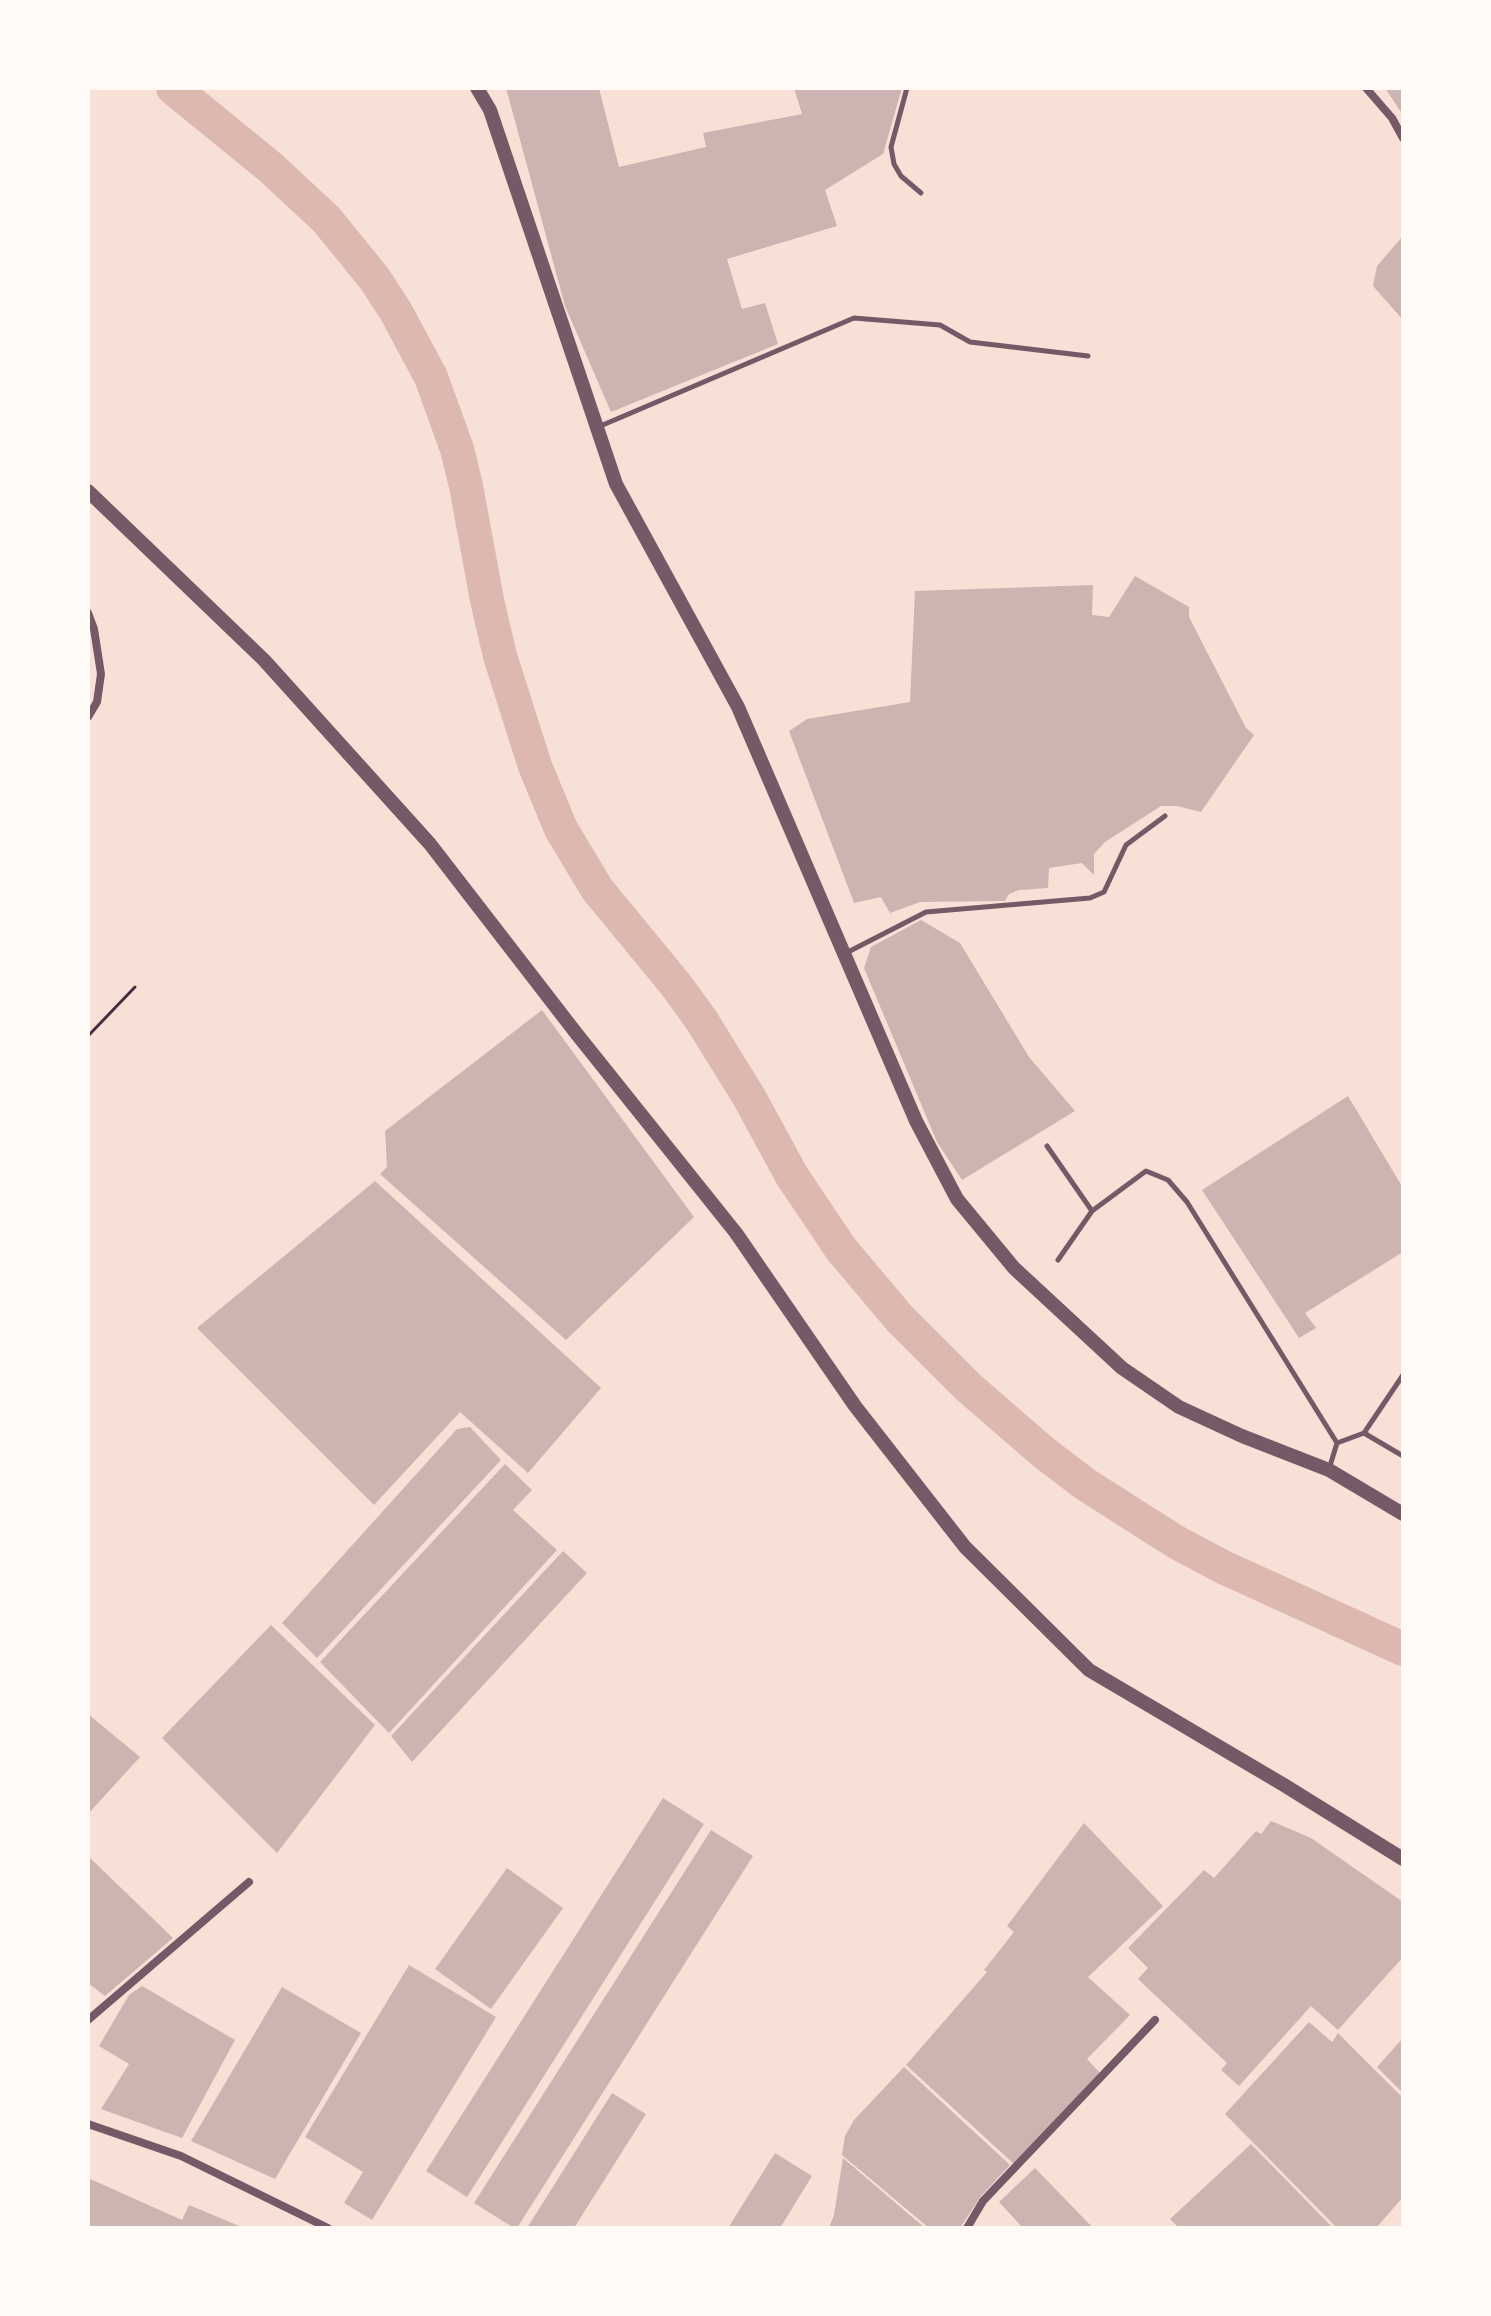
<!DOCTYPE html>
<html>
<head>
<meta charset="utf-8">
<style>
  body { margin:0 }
  #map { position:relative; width:1491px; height:2316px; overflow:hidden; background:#f7e1d7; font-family:Karla,sans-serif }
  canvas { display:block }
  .frame { position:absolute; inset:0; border:90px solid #fffaf5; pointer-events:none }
</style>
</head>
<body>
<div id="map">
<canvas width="1491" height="2316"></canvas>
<div class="frame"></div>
</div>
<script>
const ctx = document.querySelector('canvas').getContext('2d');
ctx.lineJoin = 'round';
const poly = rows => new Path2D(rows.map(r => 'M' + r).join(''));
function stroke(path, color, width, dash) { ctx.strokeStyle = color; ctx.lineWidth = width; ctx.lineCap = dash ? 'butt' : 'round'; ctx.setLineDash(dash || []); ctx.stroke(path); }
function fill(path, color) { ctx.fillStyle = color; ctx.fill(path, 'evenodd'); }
stroke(poly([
  [173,88,270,167,326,219,374,278,395,310,431,377,457,449,466,486,487,600,500,656,535,766,561,829,597,889,676,985,702,1021,749,1097,792,1176,841,1249,900,1319,967,1386,1043,1452,1085,1484,1176,1542,1223,1567,1403,1649]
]), '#dcb8b0', 34);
fill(poly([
  [506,88,599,88,619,167,706,147,703,133,802,114,794,88,902,88,883,154,825,190,837,226,727,259,742,309,765,303,778,344,611,412,565,306],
  [1385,88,1403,88,1403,115],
  [1403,236,1403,320,1373,286,1377,266],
  [1135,576,1189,607,1189,617,1246,728,1254,735,1201,812,1177,806,1161,806,1105,842,1094,854,1094,875,1082,863,1049,868,1048,888,1019,890,1009,894,1005,901,920,902,890,913,881,897,854,903,789,731,807,719,910,702,915,591,1093,585,1092,615,1109,617],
  [921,920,960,943,1029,1057,1075,1111,962,1180,937,1142,864,968,871,947],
  [542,1010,694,1217,566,1340,380,1174,387,1167,385,1131],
  [1348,1096,1403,1188,1403,1252,1305,1313,1316,1328,1299,1338,1202,1190],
  [375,1181,601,1388,528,1473,460,1412,374,1505,197,1328],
  [470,1427,501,1460,317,1658,282,1623,457,1429],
  [505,1464,532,1490,513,1510,557,1550,389,1733,320,1662],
  [563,1551,587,1573,412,1762,391,1736],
  [271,1625,375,1725,277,1853,162,1738],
  [88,1714,140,1757,88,1814],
  [663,1798,704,1824,467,2197,426,2171],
  [1271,1821,1311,1838,1403,1902,1403,1957,1338,2030,1311,2006,1239,2086,1221,2070,1227,2063,1138,1979,1148,1968,1128,1948,1204,1870,1214,1878,1256,1831,1261,1834],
  [1084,1823,1163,1906,1088,1977,1130,2015,1087,2059,1100,2073,1014,2164,906,2065,987,1972,984,1970,1014,1932,1007,1926],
  [711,1830,753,1856,517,2228,514,2228,474,2203],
  [88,1856,173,1938,105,1996,88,1983],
  [507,1868,563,1908,491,2009,435,1969],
  [409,1965,496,2017,372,2220,344,2203,363,2172,305,2137],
  [142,1986,235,2040,182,2138,101,2109,129,2064,99,2046,129,1995],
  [282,1987,361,2033,275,2179,191,2141],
  [1309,2022,1332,2042,1338,2033,1403,2098,1403,2197,1376,2228,1337,2228,1225,2114],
  [1403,2038,1403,2093,1377,2067],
  [904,2067,1010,2165,981,2196,960,2228,929,2228,842,2155,845,2136,854,2120],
  [612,2093,646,2114,574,2228,527,2228],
  [1251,2144,1333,2228,1179,2228,1170,2219],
  [775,2153,812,2176,780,2228,728,2228],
  [843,2158,925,2228,829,2228,834,2215],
  [1035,2168,1093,2228,1023,2228,999,2202],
  [88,2178,182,2220,189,2205,244,2228,88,2228]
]), '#ccb4b1');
stroke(poly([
  [88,1036,135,987]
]), '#4a2c40', 3);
stroke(poly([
  [907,88,891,147,894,164,901,176,921,193],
  [598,427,854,318,940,325,970,342,1088,356],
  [846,953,926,912,1090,898,1104,892,1126,845,1165,816],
  [1047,1146,1092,1211],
  [1058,1260,1092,1211,1146,1171,1168,1180,1187,1202,1337,1443],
  [1364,1433,1403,1375],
  [1330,1466,1337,1443,1364,1433,1403,1456]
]), '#755966', 5);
stroke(poly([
  [1366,88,1392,118,1403,138],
  [88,613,94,629,101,674,97,702,88,717],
  [88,2020,249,1882],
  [88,2124,181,2156,328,2228],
  [967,2228,983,2201,1155,2020]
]), '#755966', 8);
stroke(poly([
  [477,88,490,110,616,484,738,707,916,1121,957,1199,1014,1268,1122,1368,1179,1407,1242,1436,1329,1470,1403,1514],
  [88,491,264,660,430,844,576,1033,736,1233,855,1406,965,1547,1089,1670,1284,1785,1403,1859]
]), '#755966', 14);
</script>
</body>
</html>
